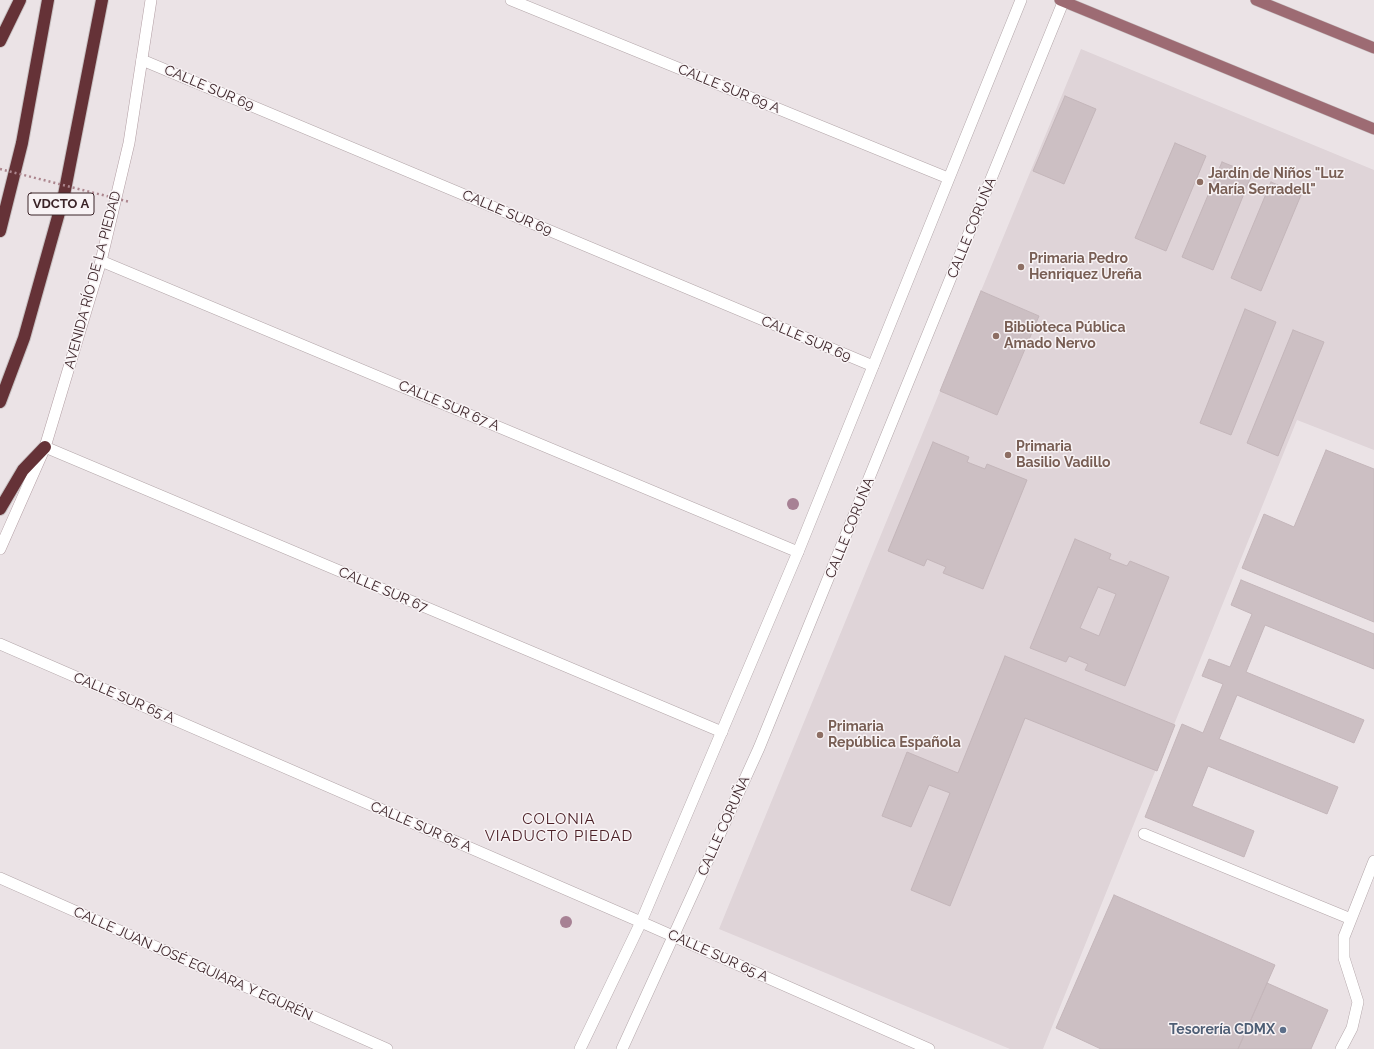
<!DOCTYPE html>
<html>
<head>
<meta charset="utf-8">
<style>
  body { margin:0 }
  canvas { display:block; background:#ebe3e6 }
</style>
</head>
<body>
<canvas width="1374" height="1049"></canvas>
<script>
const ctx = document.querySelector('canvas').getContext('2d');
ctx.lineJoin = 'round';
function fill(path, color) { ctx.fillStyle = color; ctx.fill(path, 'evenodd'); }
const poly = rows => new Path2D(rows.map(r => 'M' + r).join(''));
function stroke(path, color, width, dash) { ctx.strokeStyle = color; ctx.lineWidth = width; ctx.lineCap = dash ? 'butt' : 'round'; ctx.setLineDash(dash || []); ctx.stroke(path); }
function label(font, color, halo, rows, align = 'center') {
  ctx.font = font + ' Raleway,sans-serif'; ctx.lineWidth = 3; ctx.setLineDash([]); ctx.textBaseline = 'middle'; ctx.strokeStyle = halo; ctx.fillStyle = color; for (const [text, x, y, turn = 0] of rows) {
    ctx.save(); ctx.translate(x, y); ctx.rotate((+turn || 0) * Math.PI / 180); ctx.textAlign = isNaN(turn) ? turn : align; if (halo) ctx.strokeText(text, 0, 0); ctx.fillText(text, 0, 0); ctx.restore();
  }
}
fill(poly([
  [1081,49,1374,170,1374,450,1297,420,1043,1049,1010,1049,719,929,940,391,997,415,1039,316,981,291]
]), '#dfd4d8');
const building = poly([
  [1065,96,1096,109,1064,184,1033,171,1065,96],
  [1175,143,1206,156,1166,251,1135,238,1175,143],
  [1222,162,1252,174,1213,270,1182,257,1222,162],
  [1271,182,1301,195,1261,291,1231,278,1271,182],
  [981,291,1039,316,997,415,940,391,981,291],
  [1245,309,1276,322,1231,435,1200,423,1245,309],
  [1293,330,1324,342,1278,456,1247,443,1293,330],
  [933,442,969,457,967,462,985,469,987,464,1027,480,983,589,943,573,946,567,927,559,924,566,888,551,933,442],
  [1326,450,1374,469,1374,622,1242,568,1264,514,1294,527,1326,450],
  [1075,539,1111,554,1109,559,1127,566,1130,561,1169,577,1125,686,1085,670,1088,664,1069,656,1066,662,1030,648,1075,539],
  [1098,587,1116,594,1099,636,1080,628,1098,587],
  [1241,580,1374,634,1374,669,1265,625,1246,672,1364,720,1354,743,1237,695,1219,739,1338,787,1327,814,1208,766,1192,806,1254,831,1244,857,1145,817,1182,724,1203,733,1223,684,1202,676,1209,659,1230,667,1252,614,1231,605,1241,580],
  [1005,656,1175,725,1157,771,1025,718,950,906,911,890,950,793,929,785,911,827,882,816,907,752,958,773,1005,656],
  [1114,895,1275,965,1238,1049,1101,1049,1056,1028,1114,895],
  [1267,983,1328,1010,1311,1049,1238,1049,1267,983]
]);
fill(building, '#ccbfc3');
stroke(building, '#c4b6ba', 1);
const service = poly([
  [1144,834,1351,919],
  [1341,1049,1352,1028,1358,1002,1344,958,1344,937,1374,861]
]);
const minor = poly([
  [511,0,948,178],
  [142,60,873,366],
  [101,261,798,552],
  [45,447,722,732],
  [0,644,641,922,929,1049],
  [0,878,387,1049]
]);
const tertiary = poly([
  [580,1049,641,922,798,552,1021,0],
  [622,1049,759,748,1064,0]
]);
const secondary = poly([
  [0,549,45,447,101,261,129,143,151,0]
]);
const primary = poly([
  [1060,0,1374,129],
  [1256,0,1374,48]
]);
const motorway = poly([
  [0,41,20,0],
  [0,231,22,143,48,0],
  [0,402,24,338,64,195,102,0],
  [0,509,23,470,45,447]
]);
stroke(service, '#b3a6a9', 12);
stroke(minor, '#b3a6a9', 12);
stroke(tertiary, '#b3a6a9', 12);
stroke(secondary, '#b39fa4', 12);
stroke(primary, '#c8c2c3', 12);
stroke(motorway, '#c8c2c3', 14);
stroke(service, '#fff', 11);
stroke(minor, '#fff', 11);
stroke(tertiary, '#fff', 11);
stroke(secondary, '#fff', 11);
stroke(primary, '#9d6b73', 11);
stroke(motorway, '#653237', 12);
stroke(poly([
  [0,169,130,202]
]), '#ac868e', 2.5, [2, 3]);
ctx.fillStyle = '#a78194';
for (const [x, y] of [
  [793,504],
  [566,922]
]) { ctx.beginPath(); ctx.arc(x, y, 6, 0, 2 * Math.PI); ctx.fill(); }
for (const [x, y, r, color] of [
  [1200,182,4,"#8d6e63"],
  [1021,267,4,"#8d6e63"],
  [996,336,4,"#8d6e63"],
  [1008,455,4,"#8d6e63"],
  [820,735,4,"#8d6e63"],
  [1283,1030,4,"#5c6f8a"]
]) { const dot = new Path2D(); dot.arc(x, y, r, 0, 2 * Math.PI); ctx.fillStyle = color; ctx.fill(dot); stroke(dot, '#f8f3f5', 1.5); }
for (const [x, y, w] of [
  [61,204,66]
]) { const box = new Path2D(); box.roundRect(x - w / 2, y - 11, w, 22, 3); ctx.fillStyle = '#f8f3f5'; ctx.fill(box); stroke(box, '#3b2428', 1); }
label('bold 13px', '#3b2428', null, [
  ["VDCTO A",61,204]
]);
label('14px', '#3b2428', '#f8f3f5', [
  ["CALLE SUR 69",209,88,23],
  ["CALLE SUR 69 A",729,89,22],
  ["CALLE SUR 69",507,213,23],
  ["CALLE CORUÑA",972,228,-68],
  ["AVENIDA RÍO DE LA PIEDAD",93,280,-75],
  ["CALLE SUR 69",806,339,23],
  ["CALLE SUR 67 A",449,406,23],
  ["CALLE CORUÑA",850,528,-68],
  ["CALLE SUR 67",383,590,23],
  ["CALLE SUR 65 A",124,698,23],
  ["CALLE CORUÑA",724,826,-66],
  ["CALLE SUR 65 A",421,827,23],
  ["CALLE SUR 65 A",718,956,24],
  ["CALLE JUAN JOSÉ EGUIARA Y EGURÉN",193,964,24]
]);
label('bold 14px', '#785e54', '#f8f3f5', [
  ["Jardín de Niños \"Luz",1208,174],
  ["María Serradell\"",1208,190],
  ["Primaria Pedro",1029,259],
  ["Henriquez Ureña",1029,275],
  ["Biblioteca Pública",1004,328],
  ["Amado Nervo",1004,344],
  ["Primaria",1016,447],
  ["Basilio Vadillo",1016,463],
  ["Primaria",828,727],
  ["República Española",828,743]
], 'left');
label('bold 14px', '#4e5e75', '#f8f3f5', [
  ["Tesorería CDMX",1275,1030]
], 'right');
ctx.letterSpacing = '1px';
label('15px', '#4c2127', '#f8f3f5', [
  ["COLONIA",559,819],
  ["VIADUCTO PIEDAD",559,836]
]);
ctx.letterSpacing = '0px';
</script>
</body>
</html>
